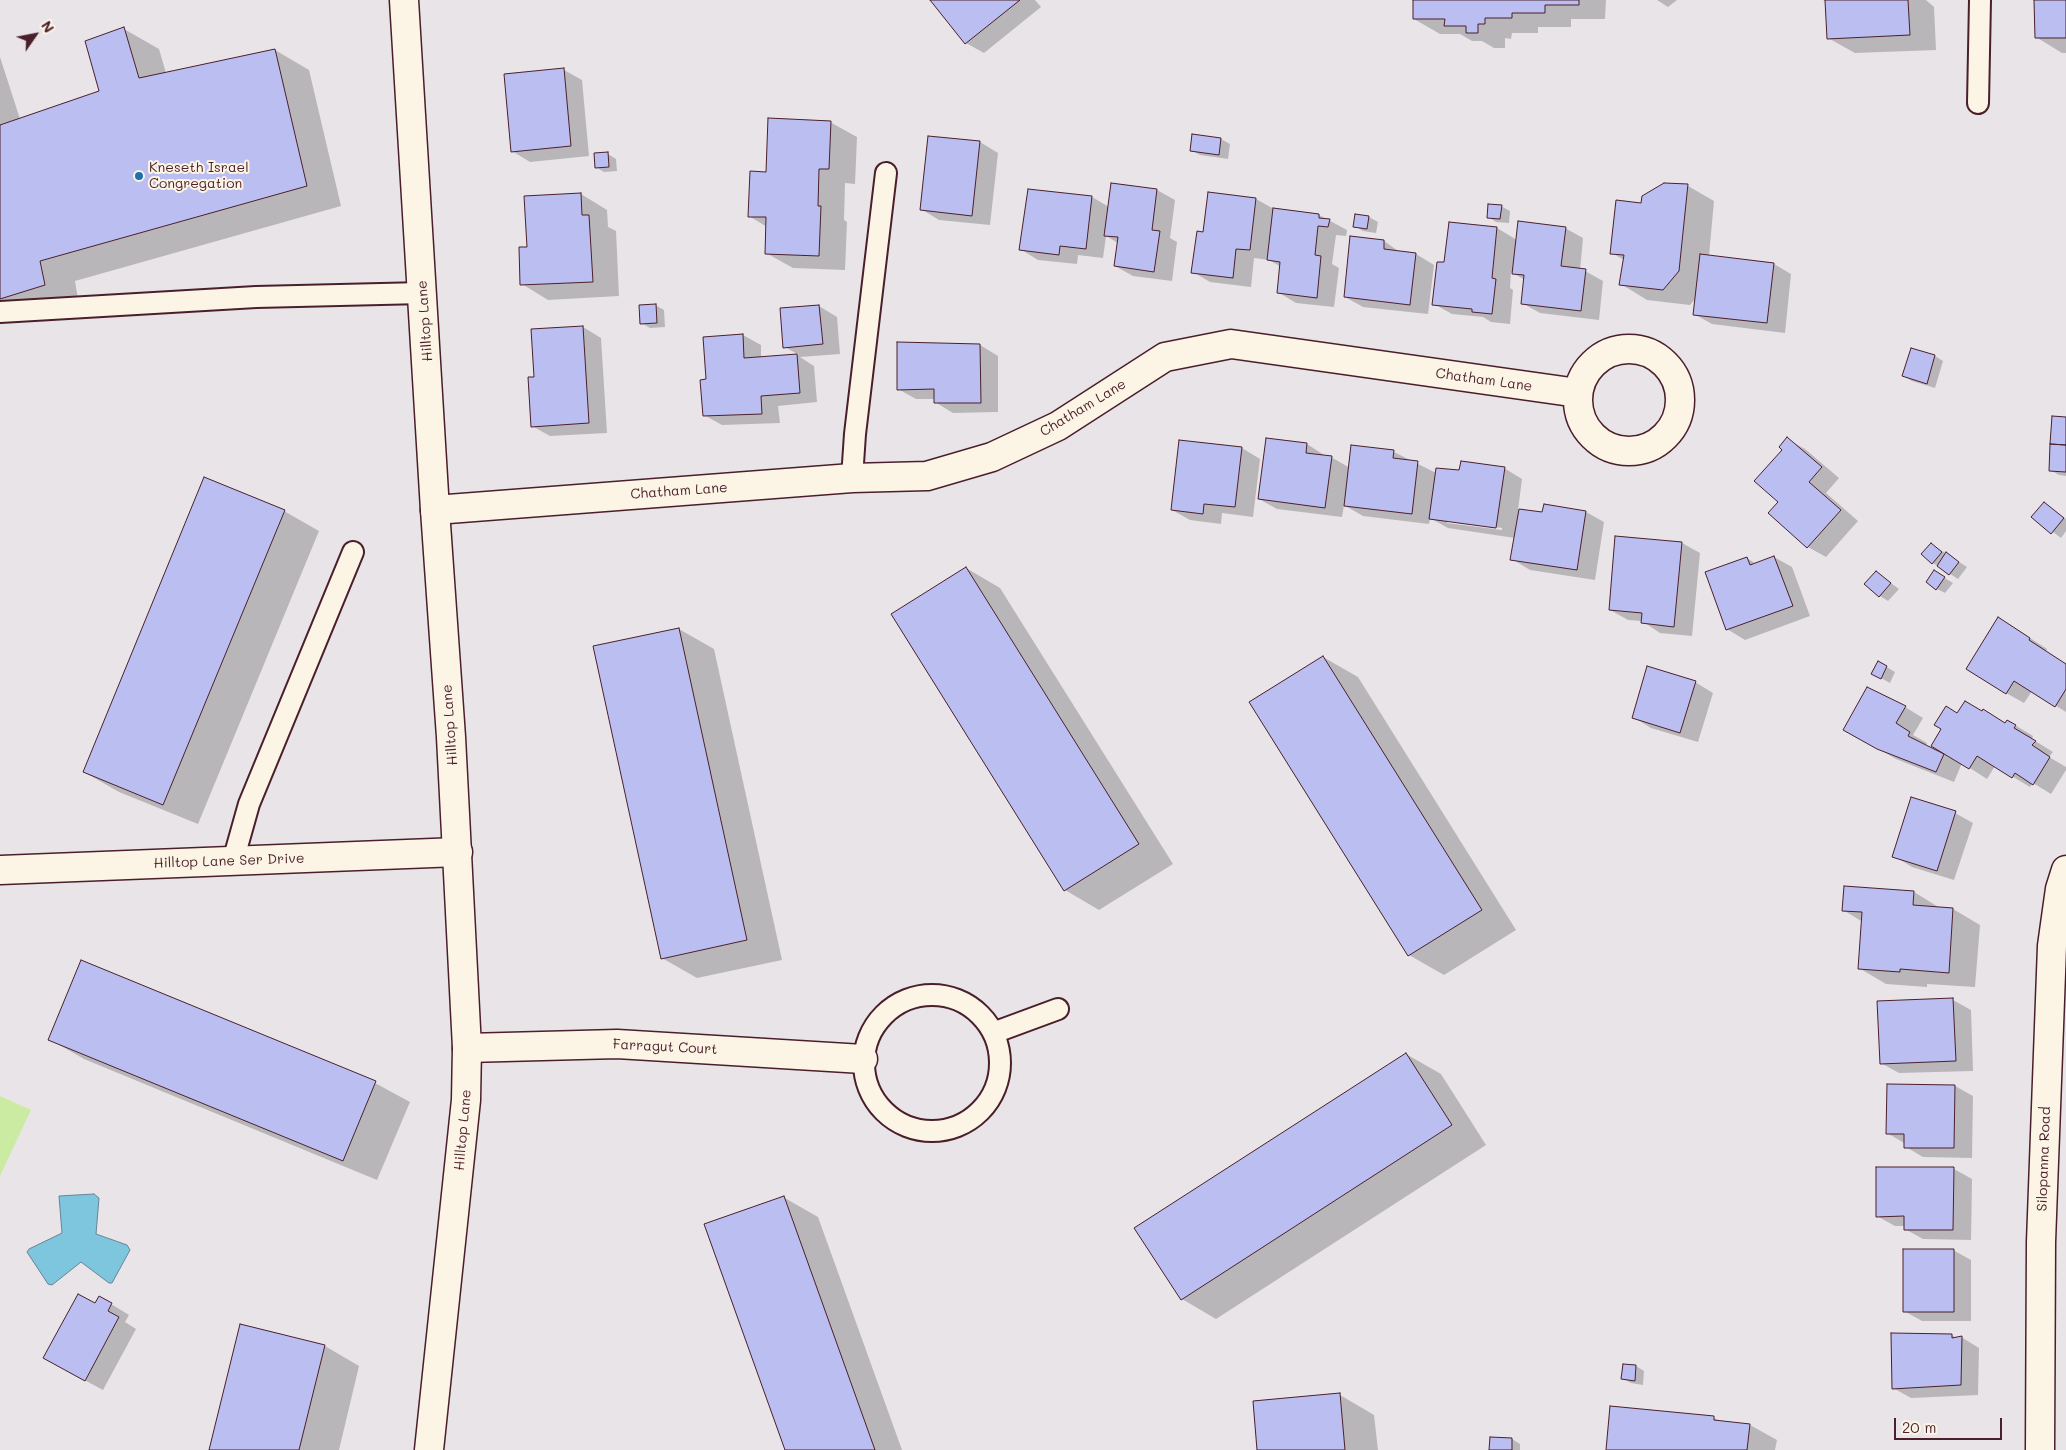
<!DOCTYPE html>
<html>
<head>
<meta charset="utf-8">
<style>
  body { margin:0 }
  #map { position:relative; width:2066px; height:1450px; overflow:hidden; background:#e8e4e8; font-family:Mali,sans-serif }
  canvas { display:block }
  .north { position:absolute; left:10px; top:10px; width:50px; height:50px; -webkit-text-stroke:4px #fcf5e5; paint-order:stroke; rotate:57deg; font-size:14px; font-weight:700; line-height:20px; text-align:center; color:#4a1f2b }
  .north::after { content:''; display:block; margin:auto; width:18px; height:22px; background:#4a1f2b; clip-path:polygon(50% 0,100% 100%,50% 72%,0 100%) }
  .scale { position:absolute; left:1894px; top:1418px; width:108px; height:22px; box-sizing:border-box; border:2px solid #4a1f2b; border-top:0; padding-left:6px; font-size:15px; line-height:18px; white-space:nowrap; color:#4a1f2b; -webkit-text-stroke:4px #fcf5e5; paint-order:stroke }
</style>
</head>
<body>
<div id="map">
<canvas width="2066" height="1450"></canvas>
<div class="north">N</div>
<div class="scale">20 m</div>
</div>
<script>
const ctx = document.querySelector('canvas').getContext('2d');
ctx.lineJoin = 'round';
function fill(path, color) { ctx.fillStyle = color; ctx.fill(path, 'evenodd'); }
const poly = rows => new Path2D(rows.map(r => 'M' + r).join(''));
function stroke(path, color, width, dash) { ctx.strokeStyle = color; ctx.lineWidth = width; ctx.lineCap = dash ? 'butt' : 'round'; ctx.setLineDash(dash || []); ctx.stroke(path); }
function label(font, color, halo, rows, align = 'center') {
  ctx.font = font + ' Mali,sans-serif'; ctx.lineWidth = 4; ctx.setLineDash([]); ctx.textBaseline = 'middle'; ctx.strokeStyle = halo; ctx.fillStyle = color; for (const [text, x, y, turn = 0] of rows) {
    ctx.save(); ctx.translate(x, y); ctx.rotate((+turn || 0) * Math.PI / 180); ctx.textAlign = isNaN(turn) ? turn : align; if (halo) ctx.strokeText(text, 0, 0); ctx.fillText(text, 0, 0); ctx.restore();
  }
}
fill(poly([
  [0,1096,31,1110,0,1176]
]), '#cbeba2');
const water = poly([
  [94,1194,99,1198,96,1234,127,1245,130,1250,112,1283,109,1283,81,1262,52,1285,48,1284,27,1252,29,1249,62,1233,59,1196,94,1194]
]);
fill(water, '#7dc6dd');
stroke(water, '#698396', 1);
fill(poly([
  [932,0,1035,0,1041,7,984,53,966,43],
  [1414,0,1606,0,1605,19,1571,19,1571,27,1538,27,1538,33,1512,33,1511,39,1505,38,1505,48,1494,48,1482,41,1472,41,1460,34,1440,34,1414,19],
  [1657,0,1677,0,1668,7],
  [1823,0,1926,0,1934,7,1936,50,1855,53,1828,38,1826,2],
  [2035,0,2066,0,2066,53,2062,53,2036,37],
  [124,29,159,49,166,73,275,50,309,70,341,206,75,281,79,305,26,322,0,307,0,57,20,119,101,92],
  [564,70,582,80,589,156,530,162,512,151],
  [830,122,857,137,855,184,845,183,844,220,847,222,845,270,793,268,766,253,767,227,749,216,767,173],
  [1193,135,1221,139,1230,144,1228,159,1200,155,1191,150],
  [929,137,980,142,998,153,990,225,939,220,921,209],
  [608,154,616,159,617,171,604,172,596,167],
  [1112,184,1157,190,1175,200,1170,238,1177,242,1172,281,1133,276,1115,266,1118,243,1106,236,1103,258,1078,255,1077,264,1038,260,1020,249,1029,190,1092,197,1109,207],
  [1688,186,1714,201,1709,256,1774,264,1791,274,1785,333,1712,324,1694,314,1696,298,1690,305,1647,300,1621,284,1624,260,1612,253,1643,204],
  [581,194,607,210,608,227,616,231,619,296,548,300,522,284,529,248],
  [1256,199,1274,209,1319,215,1347,230,1346,236,1336,235,1332,264,1339,268,1334,307,1296,303,1278,292,1281,267,1269,260,1254,258,1251,287,1210,282,1193,272,1204,233],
  [1501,206,1510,211,1509,223,1496,222,1488,217],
  [1356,216,1369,217,1378,222,1376,233,1363,231,1355,226],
  [1450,223,1497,228,1517,240,1565,228,1583,238,1580,270,1585,271,1603,281,1599,320,1540,313,1522,303,1525,280,1511,272,1510,288,1513,290,1510,324,1491,322,1483,317,1452,314,1434,304,1445,264],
  [1384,241,1401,253,1416,254,1434,265,1428,314,1363,307,1345,297],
  [655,305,664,310,665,327,650,328,641,323],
  [819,306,837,317,840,354,800,357,814,366,817,402,778,406,780,423,722,425,704,415,707,380,743,335,761,345,761,358,799,355,785,347],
  [583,327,601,338,607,433,550,436,532,426,535,378],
  [980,345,998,356,998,412,953,413,935,402,935,399,916,399,898,389],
  [1911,349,1935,356,1943,361,1935,388,1912,381,1903,376],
  [2066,419,2066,476,2059,475,2050,470],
  [1787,439,1805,449,1839,478,1826,493,1858,521,1826,557,1808,547,1769,513,1779,502,1784,450],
  [1180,441,1242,448,1260,459,1253,517,1222,513,1221,524,1190,520,1172,510],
  [1307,444,1324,455,1324,456,1331,457,1350,468,1352,446,1394,452,1436,473,1504,468,1522,479,1518,510,1543,514,1586,512,1604,522,1595,580,1530,570,1512,559,1515,538,1448,528,1430,518,1429,524,1363,516,1344,505,1342,517,1277,509,1259,499],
  [1447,520,1502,528,1502,530,1447,523],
  [2044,503,2066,519,2066,531,2061,538,2033,517],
  [284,511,319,531,198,824,119,792,84,772],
  [1682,543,1700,553,1692,636,1660,633,1642,621,1628,620,1610,610],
  [1931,544,1967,567,1958,579,1933,563],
  [1774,557,1792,567,1810,616,1745,640,1727,629,1747,558,1756,564],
  [966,568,1000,588,1173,864,1099,910,1065,890],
  [1876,572,1899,589,1888,601,1880,596],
  [1943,577,1953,583,1945,593,1937,589],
  [679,629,714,649,782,960,697,978,662,958],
  [2016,629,2047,649,2046,652,2066,664,2066,712,2032,691,2024,703,2006,693],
  [1323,657,1358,677,1516,930,1444,975,1409,955],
  [1878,662,1895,672,1890,683,1881,678],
  [1695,682,1713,693,1698,742,1651,728,1633,717],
  [1905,707,1923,718,1913,735,1927,743,1926,746,1943,755,1958,714,2006,724,2008,721,2033,736,2032,739,2053,752,2049,757,2066,767,2066,770,2051,794,2033,783,2030,787,1995,766,1987,779,1962,763,1954,782,1896,759,1845,729],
  [1955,813,1973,823,1954,880,1912,867,1894,856],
  [1914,892,1940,908,1953,909,1980,925,1975,987,1927,984,1927,987,1886,984,1859,968,1863,922,1843,910],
  [1953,1000,1971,1010,1973,1071,1899,1073,1881,1063,1879,1002],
  [49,1039,375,1083,410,1102,377,1180,84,1059],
  [1406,1054,1441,1074,1486,1145,1216,1319,1182,1299],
  [1955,1086,1973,1096,1972,1158,1923,1157,1906,1147,1906,1144,1887,1133],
  [1954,1169,1972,1179,1971,1240,1923,1239,1905,1229,1905,1226,1895,1226,1877,1216],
  [783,1197,818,1217,902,1450,786,1450],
  [1953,1250,1971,1260,1971,1321,1922,1321,1904,1311],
  [111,1304,129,1315,125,1322,136,1329,103,1390,62,1368,96,1305],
  [1951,1335,1957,1338,1961,1337,1979,1348,1978,1395,1911,1398,1893,1388],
  [325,1346,359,1366,339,1450,210,1450],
  [1636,1366,1644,1371,1643,1385,1631,1383,1622,1378],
  [1340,1395,1374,1415,1378,1450,1259,1450],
  [1714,1418,1722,1422,1750,1425,1777,1440,1775,1450,1607,1450],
  [1512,1439,1520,1444,1520,1450,1490,1450]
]), '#0003');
const building = poly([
  [930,0,1020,0,965,44,930,0],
  [1413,0,1579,0,1579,5,1545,5,1545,13,1512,13,1512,18,1485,18,1485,24,1478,24,1478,33,1466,33,1466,26,1444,26,1445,19,1413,19,1413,0],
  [1825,0,1908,0,1910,35,1827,39,1825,0],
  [2034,0,2066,0,2066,38,2035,38,2034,0],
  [124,27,139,78,275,49,307,186,40,261,45,285,0,299,0,125,99,91,85,41,124,27],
  [564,68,571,146,511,152,504,74,564,68],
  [768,118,831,121,829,169,819,169,818,206,821,206,819,256,765,254,766,217,748,217,750,171,766,172,768,118],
  [1192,134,1221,138,1219,155,1190,151,1192,134],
  [928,136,980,141,972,216,920,210,928,136],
  [608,152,609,167,595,168,594,153,608,152],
  [1111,183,1157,189,1152,230,1160,231,1154,272,1114,266,1118,237,1104,236,1111,183],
  [1664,183,1688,184,1679,271,1663,290,1619,285,1624,255,1610,254,1616,200,1641,203,1642,196,1664,183],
  [1028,189,1092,196,1086,249,1060,246,1059,255,1019,250,1028,189],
  [1208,192,1256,198,1250,250,1236,249,1233,278,1191,273,1197,231,1203,232,1208,192],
  [581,193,582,215,589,215,593,282,520,285,519,247,527,247,524,196,581,193],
  [1488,204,1502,205,1500,219,1487,218,1488,204],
  [1273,208,1319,214,1319,218,1330,219,1328,227,1318,226,1315,255,1321,256,1317,298,1277,293,1280,262,1267,260,1273,208],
  [1355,214,1369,216,1367,229,1353,227,1355,214],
  [1518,221,1566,227,1561,266,1586,269,1581,311,1521,304,1524,275,1512,274,1518,221],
  [1449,222,1497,227,1492,278,1496,279,1492,314,1472,312,1472,309,1432,305,1437,262,1444,262,1449,222],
  [1350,236,1384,240,1384,249,1416,253,1410,305,1344,297,1350,236],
  [1700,254,1774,263,1767,323,1693,315,1700,254],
  [656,304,657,323,640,324,639,305,656,304],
  [819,305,823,344,783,348,780,308,819,305],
  [583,326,589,423,531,427,528,377,534,377,531,329,583,326],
  [743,334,744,358,797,354,800,393,761,396,762,414,703,416,700,380,706,379,703,337,743,334],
  [897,342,980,344,981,403,934,403,934,389,897,390,897,342],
  [1911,348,1935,355,1927,384,1902,376,1911,348],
  [2052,416,2066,417,2066,445,2050,444,2052,416],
  [1787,437,1822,467,1809,482,1841,510,1807,548,1768,513,1778,502,1754,481,1782,450,1779,447,1787,437],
  [1266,438,1307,443,1306,453,1332,456,1325,508,1258,499,1266,438],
  [1179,440,1242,447,1235,507,1204,504,1203,514,1171,510,1179,440],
  [2050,444,2066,445,2066,472,2049,471,2050,444],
  [1351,445,1394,450,1393,458,1418,461,1412,514,1344,506,1351,445],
  [1461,461,1505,467,1496,528,1429,519,1436,468,1459,470,1461,461],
  [204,477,285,510,163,805,83,772,204,477],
  [2044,502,2064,518,2051,534,2031,517,2044,502],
  [1544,504,1586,511,1577,570,1510,560,1519,509,1542,512,1544,504],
  [1615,536,1682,542,1674,627,1641,623,1642,613,1609,610,1615,536],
  [1931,543,1942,552,1932,564,1921,554,1931,543],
  [1946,552,1959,562,1949,575,1937,566,1946,552],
  [1774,556,1793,606,1726,630,1705,572,1747,557,1750,565,1774,556],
  [966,567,1139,844,1064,891,891,614,966,567],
  [1934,570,1945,577,1936,590,1926,582,1934,570],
  [1876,571,1891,583,1879,597,1864,584,1876,571],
  [1998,617,2030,638,2029,640,2066,664,2066,689,2055,707,2014,681,2006,694,1966,669,1998,617],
  [679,628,747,940,661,959,593,646,679,628],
  [1323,656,1482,910,1408,956,1249,702,1323,656],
  [1878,661,1887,666,1881,679,1871,674,1878,661],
  [1647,666,1696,681,1680,733,1632,718,1647,666],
  [1867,687,1906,706,1896,723,1910,732,1908,736,1944,754,1936,772,1877,749,1843,730,1867,687],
  [1965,701,1982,711,1983,709,2005,723,2007,720,2016,725,2014,728,2036,741,2032,745,2050,757,2033,785,2015,773,2012,778,1977,756,1969,769,1931,746,1941,729,1934,725,1946,706,1957,713,1965,701],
  [1911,797,1956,811,1937,871,1892,857,1911,797],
  [1844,886,1914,891,1913,905,1953,908,1949,973,1900,969,1900,972,1858,969,1862,912,1842,911,1844,886],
  [81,960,376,1081,343,1161,48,1040,81,960],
  [1953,998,1956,1061,1880,1064,1877,1001,1953,998],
  [1406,1053,1452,1125,1181,1300,1134,1228,1406,1053],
  [1887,1084,1955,1085,1954,1148,1904,1148,1904,1134,1886,1134,1887,1084],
  [1876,1167,1954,1167,1953,1230,1904,1230,1904,1216,1876,1217,1876,1167],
  [784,1196,875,1450,785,1450,704,1224,784,1196],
  [1903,1249,1954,1249,1954,1312,1903,1312,1903,1249],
  [78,1294,95,1303,99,1296,112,1303,108,1311,119,1317,85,1381,43,1358,78,1294],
  [240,1324,325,1345,299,1450,209,1450,240,1324],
  [1891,1333,1952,1334,1952,1338,1962,1336,1961,1385,1892,1389,1891,1333],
  [1623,1364,1636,1365,1635,1381,1621,1379,1623,1364],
  [1340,1393,1345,1450,1257,1450,1253,1401,1340,1393],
  [1610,1406,1714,1416,1714,1420,1750,1424,1747,1450,1606,1450,1610,1406],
  [1490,1437,1512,1438,1512,1450,1489,1450,1490,1437]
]);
fill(building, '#bbbef0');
stroke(building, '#4a1f2b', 1);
const service = poly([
  [1978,103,1980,0],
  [0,312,256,297,423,293],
  [852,478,855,434,886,173],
  [233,861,249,804,353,552],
  '864 1063a68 68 0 1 1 136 0a68 68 0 1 1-136 0Z',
  [993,1033,1058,1009]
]);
const minor = poly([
  '1578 400a51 51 0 1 1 102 0a51 51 0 1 1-102 0Z',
  [435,510,852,478,927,476,992,457,1058,426,1165,357,1231,344,1578,393],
  [0,870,458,852],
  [467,1048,617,1044,863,1059],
  [2040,1450,2041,1242,2052,946,2060,889,2066,870]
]);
const tertiary = poly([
  [404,0,435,510,451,737,467,1048,466,1100,429,1450]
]);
stroke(service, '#4a1f2b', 24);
stroke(minor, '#4a1f2b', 31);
stroke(tertiary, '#4a1f2b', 31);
stroke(service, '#fcf5e5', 20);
stroke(minor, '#fcf5e5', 28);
stroke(tertiary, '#fcf5e5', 28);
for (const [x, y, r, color] of [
  [139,176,5,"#1f6fb2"]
]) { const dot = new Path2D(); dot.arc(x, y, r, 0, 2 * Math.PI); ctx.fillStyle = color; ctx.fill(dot); stroke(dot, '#fcf5e5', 2); }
label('14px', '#4a1f2b', '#fcf5e5', [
  ["Kneseth Israel",149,168],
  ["Congregation",149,184]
], 'left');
label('14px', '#4a1f2b', '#fcf5e5', [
  ["Hilltop Lane",425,321,-94],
  ["Chatham Lane",1484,380,8],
  ["Chatham Lane",1083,408,-31],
  ["Chatham Lane",679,491,-4],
  ["Hilltop Lane",450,725,-94],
  ["Hilltop Lane Ser Drive",229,861,-2],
  ["Farragut Court",665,1047,3],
  ["Hilltop Lane",463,1130,-85],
  ["Silopanna Road",2044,1159,-88]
]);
</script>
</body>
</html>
